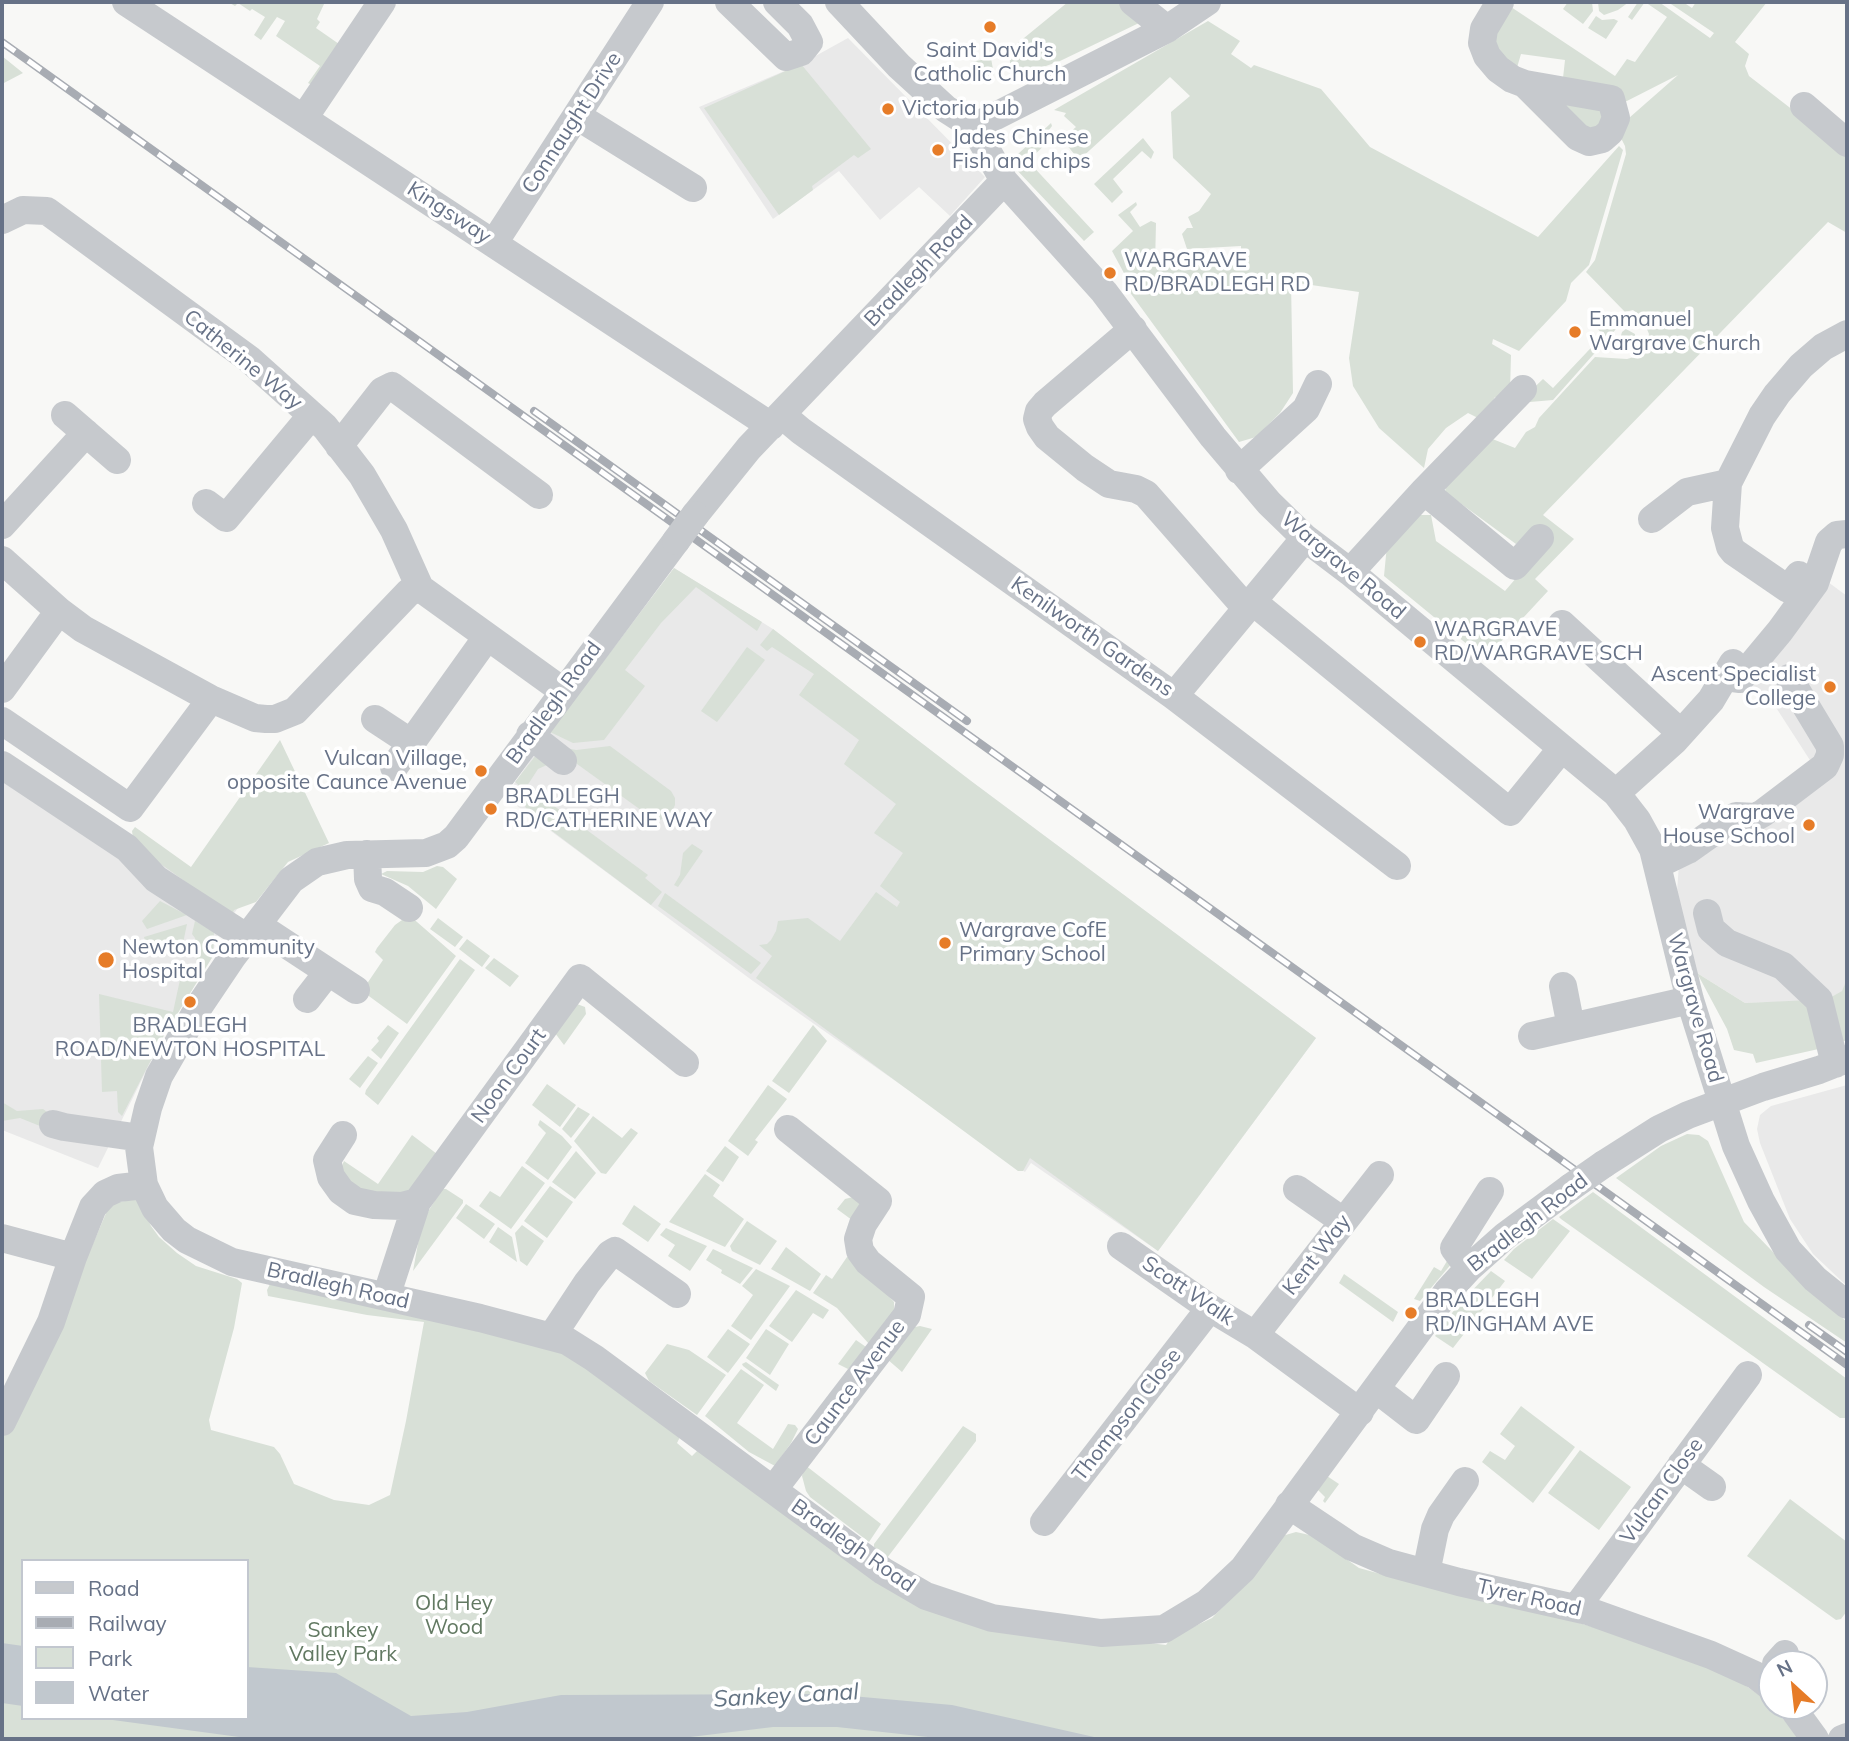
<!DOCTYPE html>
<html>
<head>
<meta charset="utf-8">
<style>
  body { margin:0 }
  #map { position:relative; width:1849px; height:1741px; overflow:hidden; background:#f8f8f6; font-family:Mulish,sans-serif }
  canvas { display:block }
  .frame { position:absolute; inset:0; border:4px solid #677287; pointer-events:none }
  .legend { position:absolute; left:21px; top:1559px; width:228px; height:161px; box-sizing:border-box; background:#fff; border:2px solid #c2c7cf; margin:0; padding:9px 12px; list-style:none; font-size:21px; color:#677287 }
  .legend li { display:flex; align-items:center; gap:14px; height:35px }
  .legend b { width:35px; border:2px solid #c2c7cf }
  .north { position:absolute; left:1758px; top:1650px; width:70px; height:70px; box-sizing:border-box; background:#fff; border:2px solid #c2c7cf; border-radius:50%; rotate:333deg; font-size:19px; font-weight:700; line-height:28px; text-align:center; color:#677287 }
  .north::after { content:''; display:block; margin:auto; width:24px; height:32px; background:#e67c28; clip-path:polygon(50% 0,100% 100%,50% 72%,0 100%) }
</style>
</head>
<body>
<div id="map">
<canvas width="1849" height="1741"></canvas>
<div class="frame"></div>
<ul class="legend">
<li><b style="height:9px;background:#c6c9cd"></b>Road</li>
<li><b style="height:9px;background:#a8acb3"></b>Railway</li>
<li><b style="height:19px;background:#d8e0d7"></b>Park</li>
<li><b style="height:19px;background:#c1c8ce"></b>Water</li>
</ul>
<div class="north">N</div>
</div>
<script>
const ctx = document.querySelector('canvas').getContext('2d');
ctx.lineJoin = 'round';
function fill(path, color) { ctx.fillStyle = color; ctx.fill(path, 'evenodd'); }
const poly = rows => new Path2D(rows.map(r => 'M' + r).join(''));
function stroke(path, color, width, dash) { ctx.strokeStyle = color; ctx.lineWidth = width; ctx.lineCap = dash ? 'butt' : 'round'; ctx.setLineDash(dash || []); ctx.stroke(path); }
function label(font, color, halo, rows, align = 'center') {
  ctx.font = font + ' Mulish,sans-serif'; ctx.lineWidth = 7; ctx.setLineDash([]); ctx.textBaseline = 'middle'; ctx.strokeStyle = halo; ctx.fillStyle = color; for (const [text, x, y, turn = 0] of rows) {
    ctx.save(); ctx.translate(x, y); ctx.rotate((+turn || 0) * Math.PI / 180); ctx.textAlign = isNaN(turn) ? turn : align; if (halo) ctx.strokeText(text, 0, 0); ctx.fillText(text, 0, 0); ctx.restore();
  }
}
fill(poly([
  [848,38,985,177,950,216,919,187,880,220,839,171,773,219,699,107,801,64],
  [674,568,773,629,971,781,1316,1038,1158,1251,1031,1163,1025,1172,753,981,505,797,545,739],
  [1828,582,1847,596,1847,979,1843,991,1824,1001,1745,1003,1697,973,1677,892,1680,849,1750,813,1815,768,1766,692,1737,691],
  [2,752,238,908,215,939,213,956,163,1037,98,1168,2,1130],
  [1847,1085,1847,1286,1813,1254,1790,1219,1760,1143,1757,1129,1760,1115,1771,1106]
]), '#e9e9e9');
fill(poly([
  [228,2,325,2,317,19,320,22,316,28,339,44,312,85,308,83,320,66,276,36,285,21,277,17,261,40,254,35,265,17,252,9,250,11,238,3,235,6],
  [1068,2,1120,2,1139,23,1060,61,1012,78,1009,54,1013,47],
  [1568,2,1592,2,1593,11,1583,24,1563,9],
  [1598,2,1629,2,1618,10,1604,15,1599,11],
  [1638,2,1659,2,1710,38,1714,33,1668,2,1683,2,1692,8,1696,2,1767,2,1735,42,1749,54,1745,66,1749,76,1847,152,1847,233,1828,222,1543,515,1574,539,1535,579,1548,591,1485,659,1384,576,1387,545,1419,515,1431,515,1436,541,1505,591,1552,536,1538,527,1516,544,1445,492,1447,481,1490,438,1515,448,1526,432,1535,427,1539,418,1595,357,1627,359,1641,355,1646,350,1649,334,1642,317,1633,310,1625,312,1586,272,1595,260,1626,154,1625,146,1620,136,1629,118,1678,75,1621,104,1563,78,1565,60,1521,54,1516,71,1493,42,1508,5,1615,76,1627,59,1635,62,1667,17,1645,2,1632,20,1628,17],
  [1596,16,1602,20,1614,19,1618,21,1606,39,1588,28],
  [1208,21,1240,41,1231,54,1251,68,1254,65,1321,89,1370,147,1538,237,1619,146,1623,150,1589,265,1571,283,1566,301,1519,351,1493,339,1492,344,1511,355,1510,392,1501,400,1495,397,1482,420,1468,413,1446,428,1428,449,1424,468,1379,428,1353,386,1349,358,1359,292,1291,282,1293,393,1280,413,1256,437,1239,442,1129,291,1125,275,1112,251,1133,231,1118,215,1136,202,1137,205,1130,212,1140,227,1151,221,1156,223,1155,266,1161,269,1241,256,1241,246,1187,249,1182,234,1187,228,1193,228,1188,217,1199,211,1211,194,1173,158,1171,112,1190,96,1170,77,1079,160,1062,139,1076,127,1064,116,1066,113,1054,110],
  [2,56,23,73,2,84],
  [991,58,994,75,974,78,971,62],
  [801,64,871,149,858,158,854,155,812,186,813,190,779,215,704,108],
  [1557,97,1604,111,1602,123,1594,128,1584,128],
  [1051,123,1052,126,1049,130,1052,138,1028,161,1094,232,1084,241,1014,167,1017,155],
  [1143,138,1154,152,1151,159,1142,151,1113,179,1123,192,1112,203,1094,184],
  [1605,320,1617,325,1617,328,1553,400,1518,403,1543,379,1553,388,1603,335,1597,328],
  [1626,329,1635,334,1635,340,1630,345,1625,345,1620,339,1622,332],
  [674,568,762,622,757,631,696,587,661,623,625,670,645,686,604,740,573,743,550,732],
  [773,629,971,781,1316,1038,1158,1251,1030,1158,1023,1171,1018,1171,756,978,772,956,759,945,767,944,771,940,776,931,778,921,808,918,840,941,876,892,897,907,900,902,880,886,903,853,874,833,896,804,844,764,859,740,799,695,814,674,772,647,767,651,760,645],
  [747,647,765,660,717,722,701,711],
  [280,740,329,843,288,862,256,902,234,910,232,915,151,857,133,838,132,831,135,827,191,867],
  [610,746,671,791,675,798,675,805,670,816,660,820,652,818,559,751,561,747,576,750],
  [536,755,549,764,538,769,527,786,648,875,645,878,662,892,651,905,528,813,523,801,530,795,515,782],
  [692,844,703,851,678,887,674,885,680,875,683,853],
  [437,866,443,867,457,879,436,909,408,886,381,874,387,871,423,872],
  [665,893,761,963,751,974,658,906],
  [160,901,187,915,147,929,142,921],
  [409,915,456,956,407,1024,362,991,383,960,375,952,377,948,395,925],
  [438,918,463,937,455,947,430,929],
  [195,921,214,932,213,956,163,1037,122,1116,118,1112,117,1091,102,1092,99,994,173,1012,181,975,195,978,197,955,195,938,192,934],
  [187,924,181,953,146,944,144,937],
  [467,939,490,956,482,967,459,949],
  [494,958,519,976,510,987,485,968],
  [460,959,475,970,378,1105,365,1094,366,1090],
  [1697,973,1745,1003,1811,1000,1823,1048,1756,1063,1753,1054,1734,1050,1727,1029],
  [1847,979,1847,1040,1836,1044,1824,1001,1842,991],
  [577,1004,585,1007,586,1014,564,1045,555,1033],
  [388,1025,399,1033,381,1059,371,1050,379,1041,377,1038],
  [813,1025,827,1041,789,1093,772,1081],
  [368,1056,378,1063,360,1088,349,1079],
  [547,1084,576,1105,560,1127,532,1105],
  [768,1085,787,1099,755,1140,758,1142,748,1156,728,1141],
  [2,1102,17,1111,43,1109,51,1115,45,1128,20,1118,2,1121],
  [578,1107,590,1114,571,1138,562,1129],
  [593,1116,622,1138,631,1128,638,1133,606,1174,601,1173,574,1141],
  [540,1120,562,1136,572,1147,548,1180,525,1163,546,1133,538,1125],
  [1687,1134,1699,1135,1708,1141,1744,1222,1803,1283,1847,1322,1847,1343,1764,1287,1616,1178,1661,1146],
  [412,1135,437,1154,406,1194,371,1196,344,1180,341,1168,344,1161,378,1184],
  [725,1146,739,1157,723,1182,706,1171],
  [576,1151,596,1173,575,1199,552,1182],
  [522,1166,545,1183,511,1229,479,1206,490,1191,500,1197],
  [705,1174,720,1185,713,1196,744,1219,725,1247,669,1222],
  [550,1186,573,1202,547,1238,524,1221],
  [442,1189,446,1189,463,1200,463,1203,413,1271,421,1227,429,1210],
  [1593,1192,1847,1379,1847,1418,1840,1418,1561,1219,1559,1217],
  [853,1197,861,1200,856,1223,837,1209,845,1199],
  [135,1199,140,1203,151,1226,159,1237,177,1253,196,1266,237,1279,242,1283,234,1328,209,1420,211,1430,274,1447,280,1454,294,1484,334,1500,369,1505,390,1495,406,1421,424,1322,367,1315,268,1296,267,1290,270,1284,557,1349,682,1433,677,1443,692,1456,699,1449,953,1619,1166,1645,1172,1637,1212,1618,1251,1578,1282,1536,1296,1532,1314,1536,1359,1568,1435,1589,1543,1612,1669,1650,1742,1683,1762,1697,1793,1729,1800,1739,2,1739,2,1434,61,1318,110,1204],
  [23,1561,247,1561,247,1718,23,1718],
  [466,1204,495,1224,484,1239,456,1218],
  [634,1205,661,1224,648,1242,622,1224],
  [1553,1219,1570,1231,1532,1279,1504,1260,1514,1249],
  [747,1221,777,1241,760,1265,732,1251,730,1246],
  [522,1225,544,1241,527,1266,520,1261,515,1233],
  [498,1227,512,1237,517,1262,489,1242],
  [666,1228,707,1246,690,1271,668,1256,675,1245,660,1235],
  [786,1247,821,1274,810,1291,771,1269],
  [713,1249,753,1268,740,1284,721,1273,722,1270,706,1260],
  [847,1257,854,1257,894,1302,894,1310,869,1344,837,1308,813,1293,826,1275,832,1279],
  [1447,1261,1453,1262,1420,1301,1414,1299,1434,1267,1441,1271],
  [756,1269,790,1286,751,1340,731,1326,753,1295,742,1286],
  [1491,1271,1505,1281,1453,1348,1435,1336,1458,1305],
  [1344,1274,1398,1312,1393,1322,1339,1283],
  [796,1290,829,1310,823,1319,813,1313,792,1342,769,1326],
  [920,1326,932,1329,902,1372,887,1359,915,1327],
  [728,1329,750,1344,728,1373,707,1357],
  [766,1329,789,1344,770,1375,746,1358],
  [856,1340,869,1349,848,1369,838,1364],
  [667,1344,689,1350,726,1375,697,1415,649,1381,645,1373],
  [746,1362,779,1385,776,1391,743,1366,742,1364],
  [741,1369,764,1385,737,1423,773,1449,788,1424,795,1425,798,1429,791,1443,775,1466,749,1452,705,1416],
  [1521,1406,1575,1447,1533,1503,1482,1462,1490,1451,1505,1460,1515,1446,1500,1434],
  [963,1426,976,1434,976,1441,887,1558,874,1547,874,1544],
  [1580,1450,1631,1487,1599,1530,1548,1493],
  [805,1465,881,1524,869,1542,810,1497,806,1491,802,1476],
  [1327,1476,1339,1484,1325,1503,1323,1501,1325,1497,1317,1489],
  [1790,1499,1847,1542,1847,1611,1841,1619,1836,1620,1747,1556]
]), '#d8e0d7');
fill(poly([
  [2,1643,23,1646,23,1706,2,1703],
  [247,1667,336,1673,411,1716,467,1712,561,1695,829,1694,952,1705,1103,1739,946,1739,837,1727,773,1727,674,1739,254,1739,98,1718,247,1718]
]), '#c1c8ce');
stroke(poly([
  [126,2,771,426],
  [729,2,786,57,801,52,809,42,800,25,777,2],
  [839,2,899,66,946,109,974,127,1004,181,1104,292,1213,437,1269,503,1305,538,1350,572,1616,793,1637,820,1653,849,1690,1000,1736,1146,1761,1201,1788,1250,1815,1279,1847,1305],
  [1133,2,1167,29],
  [1500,2,1484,29,1482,43,1487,56,1498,69,1512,79,1525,84,1611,99,1616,118,1610,132,1602,139,1589,142,1578,137,1525,84],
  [1804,106,1847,143],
  [577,116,693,188],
  [304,118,382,2],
  [974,127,1167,29,1207,2],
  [2,220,23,210,47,211,249,359,325,427,362,475,394,530,420,588,563,691],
  [494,243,650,2],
  [1133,329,1045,404,1039,411,1037,419,1040,427,1047,437,1085,468,1109,484,1136,489,1146,494,1246,608],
  [65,415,117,460],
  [782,415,801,431,1174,696,1397,866],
  [339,446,382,391,392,386,539,495],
  [1239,470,1306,409,1318,384],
  [1424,491,1515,566,1540,538],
  [206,503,226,518,311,416],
  [695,515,749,448,1004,181],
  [1652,519,1687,492,1728,483],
  [2,525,86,433],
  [676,541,456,837,447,845,426,853,347,855,317,862,291,880,233,956,200,1005,159,1076,148,1108,139,1147,144,1185,155,1208,174,1230,187,1240,232,1262,480,1318,567,1341,594,1358,883,1571,926,1596,992,1618,1101,1633,1164,1629,1207,1603,1243,1569,1447,1292,1469,1268,1505,1236,1571,1187],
  [2,560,59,611,83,629,211,699,255,718,266,719,275,719,295,711,409,592,420,588],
  [1350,572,1424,491,1523,389],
  [1799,575,1788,589,1734,552,1730,547,1725,528,1728,483,1762,416,1777,394,1801,366,1823,347,1847,334],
  [1252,601,1510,812,1562,748],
  [1562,624,1681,733],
  [1725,677,1740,679,1780,631,1815,583,1829,542,1837,535,1847,534],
  [2,689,59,611],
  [1174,696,1305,538],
  [375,719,410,742],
  [2,721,130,808,211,699],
  [530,735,563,761],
  [2,765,127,848,156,879,246,937],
  [394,767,487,637],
  [1616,793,1674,741,1711,700,1733,663],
  [367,854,368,879,372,888,385,892,409,908],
  [1657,865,1688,850,1736,816,1756,817,1763,813,1825,766,1830,755,1830,746,1789,678],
  [1707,913,1711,929,1727,943,1783,966,1819,1000,1835,1064],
  [257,925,356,990],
  [1563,986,1571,1027],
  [307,999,328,972],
  [1532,1036,1690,1000],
  [53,1124,64,1127,141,1138],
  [343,1135,327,1160,331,1177,341,1191,355,1201,374,1205,402,1206,417,1202],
  [1604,1164,1659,1129,1688,1115,1763,1087,1819,1070,1847,1059],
  [1297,1189,1343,1221],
  [2,1238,73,1257],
  [1121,1246,1210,1308,1255,1335,1360,1412],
  [1469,1268,1454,1248,1490,1191],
  [386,1297,417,1202,580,978,685,1063],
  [1255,1335,1380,1175],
  [552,1336,587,1283,610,1254,615,1251,677,1294],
  [1376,1389,1416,1420,1446,1376],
  [2,1422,51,1322,73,1257,93,1207,105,1194,118,1188,144,1185],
  [1681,1465,1712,1487],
  [773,1490,907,1315,911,1297,868,1262,860,1251,858,1239,863,1224,878,1201,788,1129],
  [1289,1505,1352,1547,1389,1563,1459,1582,1588,1611,1711,1655,1755,1675,1772,1688],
  [1044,1522,1210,1308],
  [1426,1573,1435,1529,1441,1515,1465,1481],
  [1576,1608,1748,1375],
  [1776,1664,1785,1654],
  [1791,1706,1815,1739],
  [1842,1739,1847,1737]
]), '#c6c9cd', 28);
const rail = poly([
  [2,42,1847,1365],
  [534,411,967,721],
  [1809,1325,1847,1352]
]);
stroke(rail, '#a8acb3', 8);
stroke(rail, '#fff', 5, [16]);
stroke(poly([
  [676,541,695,515],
  [1571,1187,1604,1164]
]), '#c6c9cd', 28);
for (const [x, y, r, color] of [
  [990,27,7,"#e67c28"],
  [888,109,7,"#e67c28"],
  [938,150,7,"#e67c28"],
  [1110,273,7,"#e67c28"],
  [1575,332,7,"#e67c28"],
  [1420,642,7,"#e67c28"],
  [1830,687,7,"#e67c28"],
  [481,771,7,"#e67c28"],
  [491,809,7,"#e67c28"],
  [1809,825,7,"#e67c28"],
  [945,943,7,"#e67c28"],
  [106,960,9,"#e67c28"],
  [190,1002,7,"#e67c28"],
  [1411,1313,7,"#e67c28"]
]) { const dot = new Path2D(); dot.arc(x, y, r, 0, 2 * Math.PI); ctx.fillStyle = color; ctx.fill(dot); stroke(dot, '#fff', 2.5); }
label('21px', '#677287', '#fff', [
  ["Saint David's",990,51,"center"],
  ["Catholic Church",990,75,"center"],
  ["Victoria pub",902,109],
  ["Jades Chinese",952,138],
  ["Fish and chips",952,162],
  ["WARGRAVE",1124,261],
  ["RD/BRADLEGH RD",1124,285],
  ["Emmanuel",1589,320],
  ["Wargrave Church",1589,344],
  ["WARGRAVE",1434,630],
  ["RD/WARGRAVE SCH",1434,654],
  ["Ascent Specialist",1816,675,"right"],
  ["College",1816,699,"right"],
  ["Vulcan Village,",467,759,"right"],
  ["opposite Caunce Avenue",467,783,"right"],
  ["BRADLEGH",505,797],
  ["RD/CATHERINE WAY",505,821],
  ["Wargrave",1795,813,"right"],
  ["House School",1795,837,"right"],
  ["Wargrave CofE",959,931],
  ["Primary School",959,955],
  ["Newton Community",122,948],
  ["Hospital",122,972],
  ["BRADLEGH",190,1026,"center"],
  ["ROAD/NEWTON HOSPITAL",190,1050,"center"],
  ["BRADLEGH",1425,1301],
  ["RD/INGHAM AVE",1425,1325]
], 'left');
label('21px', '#677287', '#fff', [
  ["Connaught Drive",572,123,-57],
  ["Kingsway",449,213,33],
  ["Bradlegh Road",919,271,-46],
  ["Catherine Way",243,360,39],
  ["Wargrave Road",1343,566,40],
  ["Kenilworth Gardens",1092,637,35],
  ["Bradlegh Road",554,703,-54],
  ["Wargrave Road",1695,1008,74],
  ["Noon Court",509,1076,-54],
  ["Bradlegh Road",1528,1223,-38],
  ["Kent Way",1317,1255,-52],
  ["Bradlegh Road",338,1286,13],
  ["Scott Walk",1188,1291,34],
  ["Caunce Avenue",855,1383,-53],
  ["Thompson Close",1127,1415,-52],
  ["Vulcan Close",1662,1491,-54],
  ["Bradlegh Road",853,1546,35],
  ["Tyrer Road",1529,1598,13]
]);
label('21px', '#627962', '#fff', [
  ["Old Hey",454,1604],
  ["Wood",454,1628],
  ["Sankey",343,1631],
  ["Valley Park",343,1655]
]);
label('italic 23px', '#637383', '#fff', [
  ["Sankey Canal",786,1696,-3]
]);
</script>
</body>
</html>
